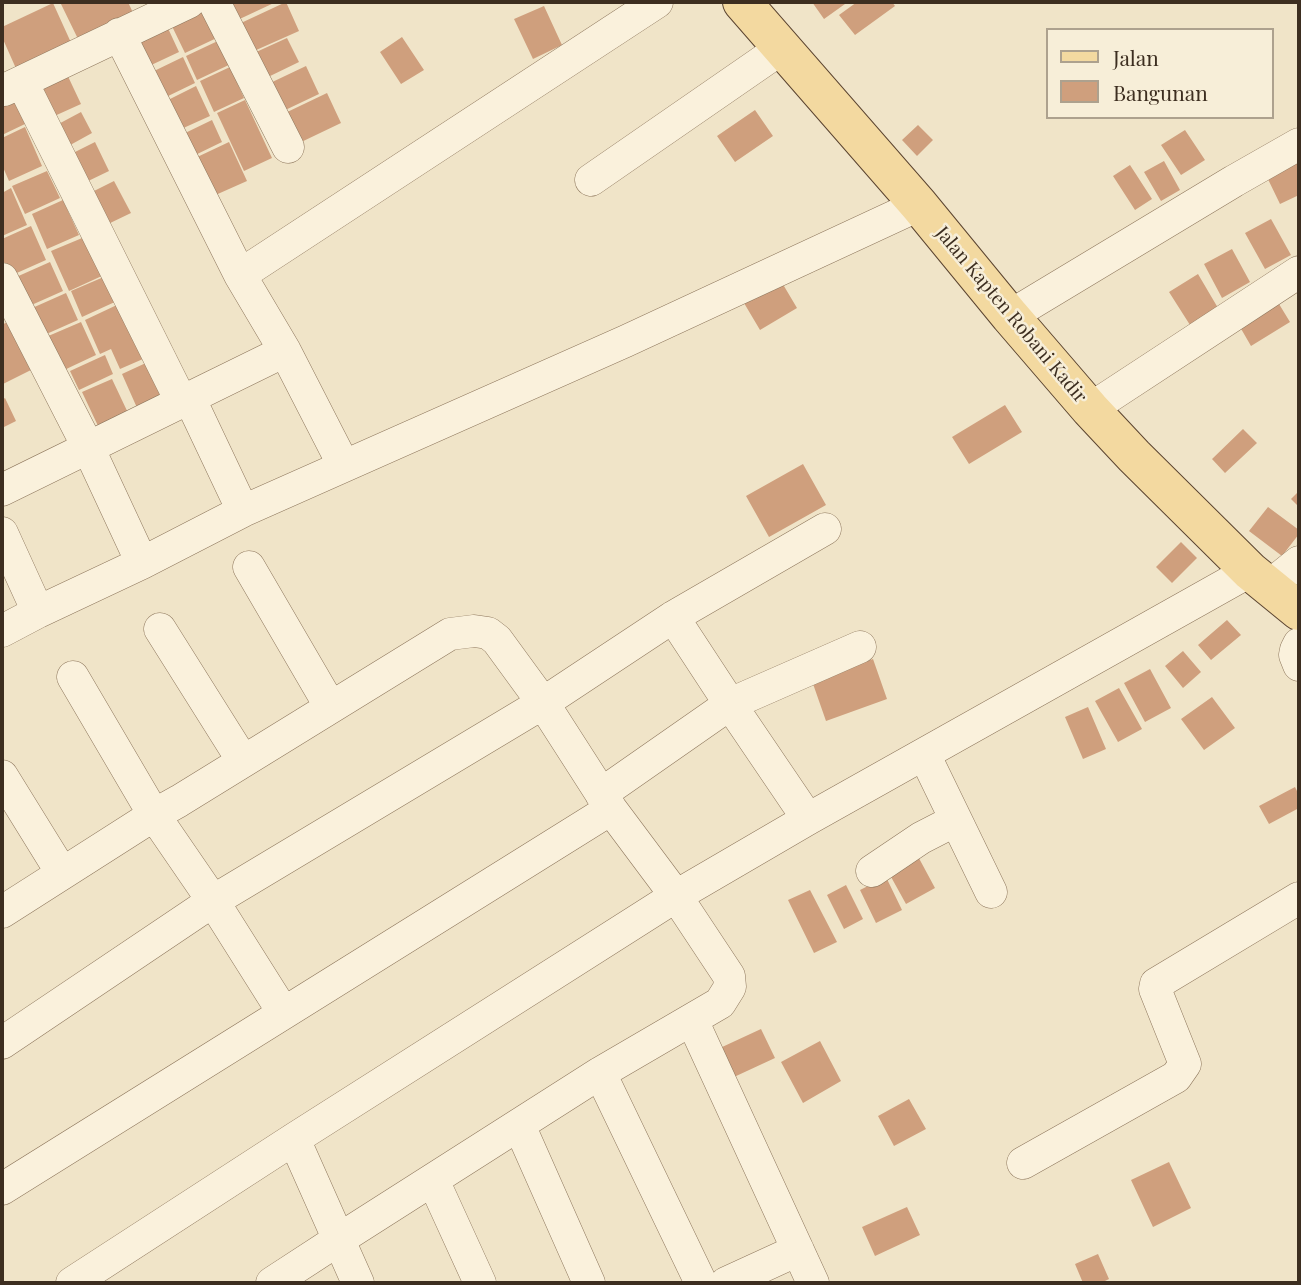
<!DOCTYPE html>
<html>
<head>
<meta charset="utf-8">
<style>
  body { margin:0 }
  #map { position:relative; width:1301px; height:1285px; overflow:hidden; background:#f0e4c8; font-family:"Playfair Display",serif }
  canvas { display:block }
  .frame { position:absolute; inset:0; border:4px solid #3d2e20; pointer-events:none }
  .legend { position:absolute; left:1046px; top:28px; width:228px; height:91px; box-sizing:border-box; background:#f7eed8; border:2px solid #ada18e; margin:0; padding:9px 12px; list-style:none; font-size:21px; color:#3d2e20 }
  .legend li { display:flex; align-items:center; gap:14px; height:35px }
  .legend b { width:35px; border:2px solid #ada18e }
</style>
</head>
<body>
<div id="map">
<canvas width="1301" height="1285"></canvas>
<div class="frame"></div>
<ul class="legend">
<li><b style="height:9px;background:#f3d9a0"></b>Jalan</li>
<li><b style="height:19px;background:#cf9f7d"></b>Bangunan</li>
</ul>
</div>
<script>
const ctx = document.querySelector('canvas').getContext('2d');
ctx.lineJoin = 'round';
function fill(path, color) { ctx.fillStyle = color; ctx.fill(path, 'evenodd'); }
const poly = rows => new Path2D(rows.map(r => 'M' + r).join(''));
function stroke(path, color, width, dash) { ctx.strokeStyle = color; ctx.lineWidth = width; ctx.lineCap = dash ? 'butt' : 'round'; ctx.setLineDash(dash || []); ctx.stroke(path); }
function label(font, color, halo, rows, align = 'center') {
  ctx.font = font + ' "Playfair Display",serif'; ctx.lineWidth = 5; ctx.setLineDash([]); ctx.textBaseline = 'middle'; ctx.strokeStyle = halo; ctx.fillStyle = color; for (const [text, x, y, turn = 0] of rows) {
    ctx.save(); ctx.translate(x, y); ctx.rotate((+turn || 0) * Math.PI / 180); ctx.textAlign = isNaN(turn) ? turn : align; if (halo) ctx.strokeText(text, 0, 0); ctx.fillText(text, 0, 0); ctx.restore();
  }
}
fill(poly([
  [60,2,128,2,134,15,79,41],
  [208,2,223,35,185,53,169,20],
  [219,2,276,2,229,24],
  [286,2,299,31,254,51,241,23],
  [812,2,844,2,845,4,824,19],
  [857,2,892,2,895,6,855,35,839,15],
  [53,3,73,47,18,73,2,37,2,27],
  [544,6,562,45,533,59,514,19],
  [166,24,179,52,147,67,134,39],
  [402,37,424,70,401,84,380,52],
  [287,38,299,62,266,78,254,53],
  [222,39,233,63,197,80,186,56],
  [183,57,195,83,164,98,152,72],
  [306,66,319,94,279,113,266,85],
  [230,67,244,98,214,112,200,81],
  [65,70,81,104,50,118,35,83],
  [196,86,210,116,179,130,166,101],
  [327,93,341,123,295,145,281,115],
  [12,96,25,124,2,135,2,100],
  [245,100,272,158,244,171,217,113],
  [755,110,773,136,735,162,717,136],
  [81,112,92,133,63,149,51,128],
  [212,120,222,142,189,158,179,136],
  [918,125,933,140,917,156,902,140],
  [25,127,42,166,9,181,2,165,2,138],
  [1185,130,1205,160,1181,175,1161,145],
  [95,142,109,171,82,184,69,155],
  [229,142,247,181,211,197,193,159],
  [1294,157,1299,168,1299,195,1280,204,1264,171],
  [1164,161,1180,190,1161,201,1144,172],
  [1130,165,1152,199,1135,210,1113,176],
  [47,171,60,198,25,214,12,186],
  [114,181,131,213,106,225,90,193],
  [11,188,27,225,2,236,2,193],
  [63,200,79,235,47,249,32,214],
  [1271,219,1291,255,1265,269,1245,233],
  [31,226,46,260,10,276,2,257,2,239],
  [87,236,104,275,69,291,51,251],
  [1232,249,1250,282,1222,298,1204,264],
  [50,262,63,291,27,307,14,278],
  [1198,274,1218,308,1190,325,1169,292],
  [106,276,117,301,82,317,71,291],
  [781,281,797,308,760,330,744,303],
  [66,293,78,320,42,336,30,309],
  [119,304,143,359,120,369,111,349,100,354,85,320],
  [1279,304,1290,322,1251,346,1240,327],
  [7,322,31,370,3,384,2,382,2,325],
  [81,322,96,355,62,371,46,337],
  [105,355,113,374,79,390,70,371],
  [148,362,164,398,138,410,122,374],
  [112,379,129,415,99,428,82,392],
  [5,398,16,421,2,428,2,400],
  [1005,405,1022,432,969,464,952,437],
  [1243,429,1257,443,1225,473,1212,459],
  [803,464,826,505,769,537,746,496],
  [1299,491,1299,507,1291,499],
  [1268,507,1299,530,1299,534,1282,556,1249,531],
  [1181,542,1197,558,1172,583,1156,567],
  [1227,620,1241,635,1211,660,1198,645],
  [1183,651,1201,672,1183,688,1165,666],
  [873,659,887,699,826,721,812,681],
  [1150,669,1171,708,1145,722,1124,683],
  [1119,688,1142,729,1118,742,1095,701],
  [1212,697,1235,728,1204,750,1181,719],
  [1088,707,1106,749,1083,759,1065,717],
  [1295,787,1299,795,1299,808,1269,824,1259,806],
  [914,849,935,888,906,904,885,866],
  [886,877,902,910,876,923,860,890],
  [846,885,863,919,844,929,827,895],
  [810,890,837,942,814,953,788,900],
  [761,1029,775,1058,734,1077,720,1048],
  [820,1041,841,1081,803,1103,781,1062],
  [909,1099,926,1129,894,1146,878,1116],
  [1169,1162,1191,1208,1153,1227,1131,1180],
  [907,1207,920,1235,875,1256,862,1227],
  [1098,1254,1109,1279,1101,1283,1083,1283,1075,1264]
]), '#cf9f7d');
const minor = poly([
  [214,2,288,147],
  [119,34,240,275,285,351,344,466],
  [22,82,181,401],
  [4,90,189,2],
  [591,180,782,48],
  [240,275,657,2],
  [2,279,88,447,142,563],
  [1010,316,1234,181,1299,144],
  [189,397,243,511],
  [1090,409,1299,272],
  [2,490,285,351],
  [825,529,673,617,543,703,611,809,676,896,808,819,1250,571],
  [2,533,38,612],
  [249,567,330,706],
  [1268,587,1299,562],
  [673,617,730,704,808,819],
  [160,629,243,761],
  [2,631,38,612,142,563,243,511,626,341,919,205],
  [1299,644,1296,650,1295,655,1299,665],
  [924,754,991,892],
  [2,776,62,873],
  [601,794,730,704,860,647],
  [872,871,921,838,956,820],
  [2,912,154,815,73,677],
  [692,1020,813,1283],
  [2,1043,213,901,543,703,497,640,488,633,474,631,450,634,179,801,154,815,213,901,283,1012],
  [600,1073,701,1283],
  [519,1125,589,1283],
  [294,1139,358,1283],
  [1023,1163,1176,1077,1185,1064,1155,989,1156,984,1299,898],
  [433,1180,480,1283],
  [2,1189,611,809],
  [72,1283,294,1139,676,896,729,976,730,987,720,1003,600,1073,338,1240,272,1283],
  [726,1283,798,1250]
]);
const major = poly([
  [742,2,919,205,1010,316,1090,409,1134,456,1250,571,1299,611]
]);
stroke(minor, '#8d765c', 33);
stroke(major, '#5b4430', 40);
stroke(minor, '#faf1dc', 32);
stroke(major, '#f3d9a0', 38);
label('19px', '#3d2e20', '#f7eed8', [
  ["Jalan Kapten Robani Kadir",1011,315,50]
]);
</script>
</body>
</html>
